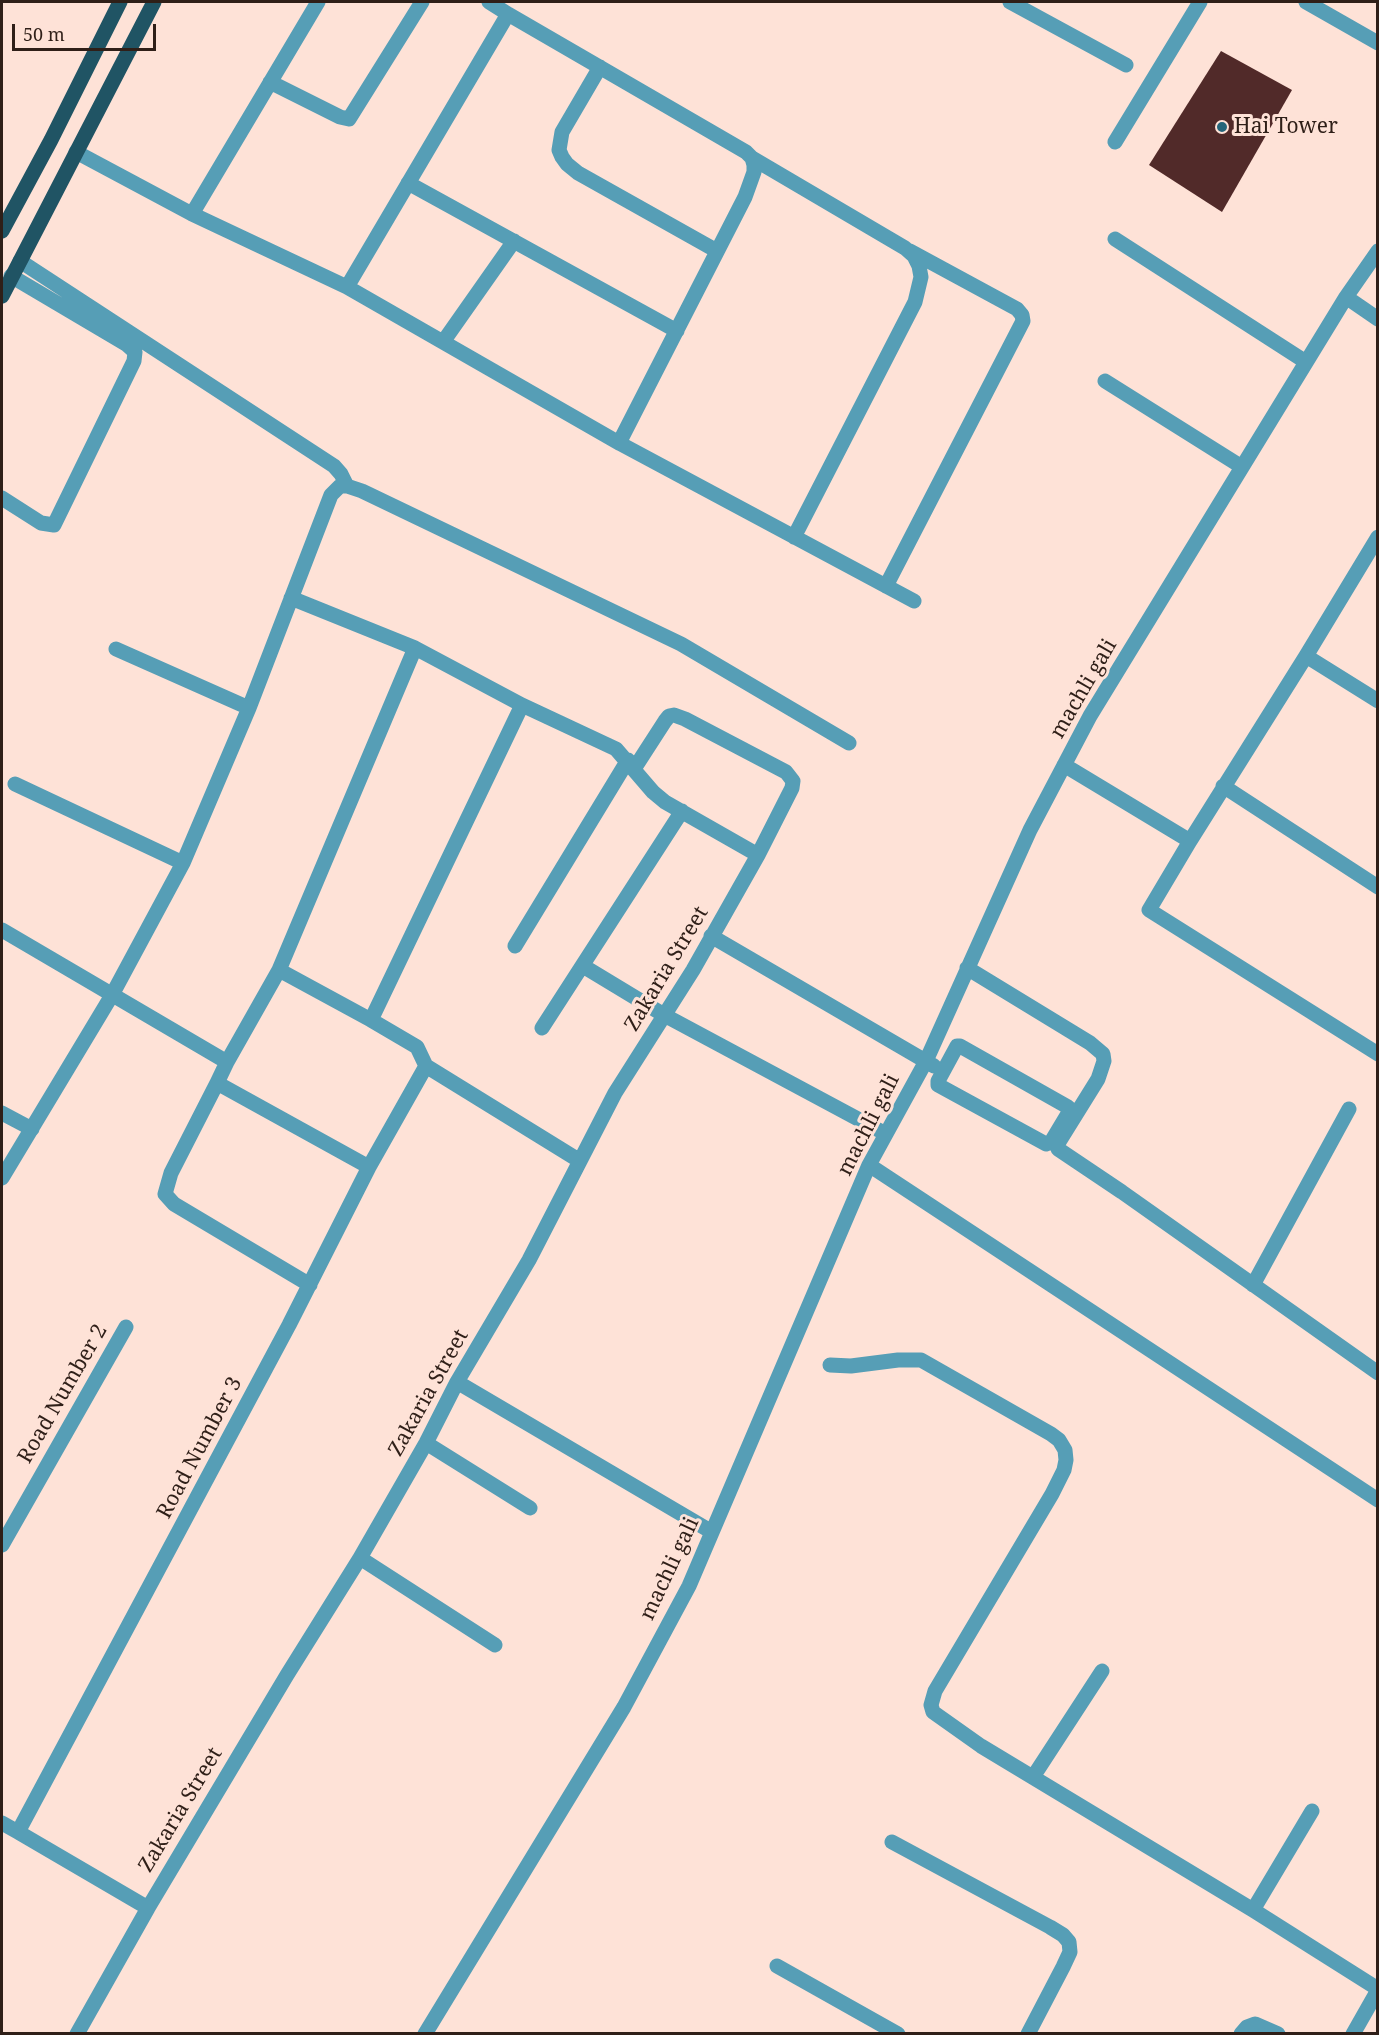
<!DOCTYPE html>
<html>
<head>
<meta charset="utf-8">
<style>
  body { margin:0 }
  #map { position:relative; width:1379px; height:2035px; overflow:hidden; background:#fee2d7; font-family:"Noto Serif",serif }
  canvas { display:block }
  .frame { position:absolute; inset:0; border:3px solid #2f1f18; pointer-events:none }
  .scale { position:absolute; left:12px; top:24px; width:144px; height:27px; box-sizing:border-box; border:3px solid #2f1f18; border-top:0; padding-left:8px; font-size:18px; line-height:21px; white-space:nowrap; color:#2f1f18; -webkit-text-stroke:4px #fee2d7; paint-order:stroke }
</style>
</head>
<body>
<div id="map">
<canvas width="1379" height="2035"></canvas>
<div class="frame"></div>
<div class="scale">50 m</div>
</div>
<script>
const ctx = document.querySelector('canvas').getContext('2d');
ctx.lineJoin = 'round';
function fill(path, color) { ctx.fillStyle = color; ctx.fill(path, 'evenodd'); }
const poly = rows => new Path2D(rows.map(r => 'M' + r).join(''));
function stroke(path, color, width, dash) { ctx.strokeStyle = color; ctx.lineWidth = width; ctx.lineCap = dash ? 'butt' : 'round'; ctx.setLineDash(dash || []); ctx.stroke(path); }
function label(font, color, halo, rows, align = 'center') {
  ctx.font = font + ' "Noto Serif",serif'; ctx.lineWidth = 6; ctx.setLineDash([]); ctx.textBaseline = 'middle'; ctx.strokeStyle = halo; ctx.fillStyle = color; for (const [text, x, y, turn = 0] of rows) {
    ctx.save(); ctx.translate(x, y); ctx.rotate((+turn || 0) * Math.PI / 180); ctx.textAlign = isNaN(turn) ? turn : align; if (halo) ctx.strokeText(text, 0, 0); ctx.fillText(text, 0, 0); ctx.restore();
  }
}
fill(poly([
  [1221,51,1292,90,1222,212,1149,165]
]), '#512a29');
stroke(poly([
  [489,2,508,14],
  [1010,2,1126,65],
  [1306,2,1378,43],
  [600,67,562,132,559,150,562,157,567,164,578,173,717,251],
  [270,82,340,117,349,119,422,2],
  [1115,142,1200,2],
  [76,152,192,214,347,287,619,443,914,601],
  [752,158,905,248,914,256,919,266,921,277,915,302,794,537],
  [408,183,677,331],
  [192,214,318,2],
  [1115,239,1306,362],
  [20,261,334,466,341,474,347,486],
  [347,287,508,14,746,152,752,158,754,165,754,172,745,197,619,443],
  [1346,297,1378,319],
  [443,342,514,241],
  [1105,381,1242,467],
  [2,498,41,523,54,525,134,361,135,352,126,344,11,276],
  [1378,537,1306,656,1190,841,1149,910,1378,1054],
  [886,586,1023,321,1022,315,1017,309,910,251],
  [291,598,415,648],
  [116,649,249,708],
  [1306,656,1378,701],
  [522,705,616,749,653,792,665,802,758,855],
  [1064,765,1190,841],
  [15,784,183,863],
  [1223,786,1378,887],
  [2,930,227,1062,217,1083,369,1167],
  [711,936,934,1066],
  [515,946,628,760],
  [583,966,664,1015,886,1134],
  [967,968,1090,1043,1103,1054,1104,1061,1098,1079,1057,1145,1058,1149,1122,1192,1378,1373],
  [279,970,371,1020],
  [542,1028,682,811],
  [957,1046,960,1046,1068,1107,1069,1112,1051,1142,1046,1144,938,1085,938,1081,957,1046],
  [227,1062,279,970,415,648,522,705,371,1020,417,1047,426,1066,580,1161],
  [217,1083,171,1173,165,1194,174,1204,310,1285],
  [2,1113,32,1129],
  [869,1165,1378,1500],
  [2,1178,112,995,183,863,249,708,331,495,340,486,347,486,362,491,681,644,849,743],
  [1253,1285,1349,1109],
  [830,1365,851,1366,898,1360,921,1360,1051,1434,1059,1440,1065,1450,1066,1460,1064,1470,1052,1494,935,1691,931,1705,933,1712,981,1746,1253,1910,1378,1989],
  [457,1382,712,1532],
  [426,1443,530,1508],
  [2,1545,126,1327],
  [360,1558,495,1645],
  [1033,1777,1102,1671],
  [2,1823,18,1832,289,1325,369,1167,426,1066],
  [18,1832,148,1908,77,2034],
  [892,1842,1050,1927,1063,1935,1069,1942,1070,1952,1063,1967,1028,2034],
  [148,1908,287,1675,360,1558,426,1443,457,1382,529,1260,615,1093,693,970,758,855,792,788,793,781,786,772,685,719,674,715,669,716,665,721,634,769],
  [1253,1910,1312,1811],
  [777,1966,898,2034],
  [425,2034,624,1707,689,1586,869,1165,926,1061,1030,830,1090,716,1346,297,1378,251],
  [1241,2034,1247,2027,1255,2024,1278,2034],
  [1353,2034,1378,1990]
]), '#569eb6', 15);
stroke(poly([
  [2,231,51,140,120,2],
  [2,296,154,2]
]), '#205464', 15);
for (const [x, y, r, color] of [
  [1222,127,6,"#25657a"]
]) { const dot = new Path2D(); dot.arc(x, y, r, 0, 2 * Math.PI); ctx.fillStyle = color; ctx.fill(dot); stroke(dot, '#fee2d7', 2); }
label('21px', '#2f1f18', '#fee2d7', [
  ["Hai Tower",1234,127]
], 'left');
label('21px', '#2f1f18', '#fee2d7', [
  ["machli gali",1084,689,-60],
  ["Zakaria Street",667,969,-59],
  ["machli gali",869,1125,-63],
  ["Zakaria Street",429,1393,-61],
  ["Road Number 2",63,1394,-60],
  ["Road Number 3",200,1448,-62],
  ["machli gali",670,1569,-65],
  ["Zakaria Street",181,1810,-59]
]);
</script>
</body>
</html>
